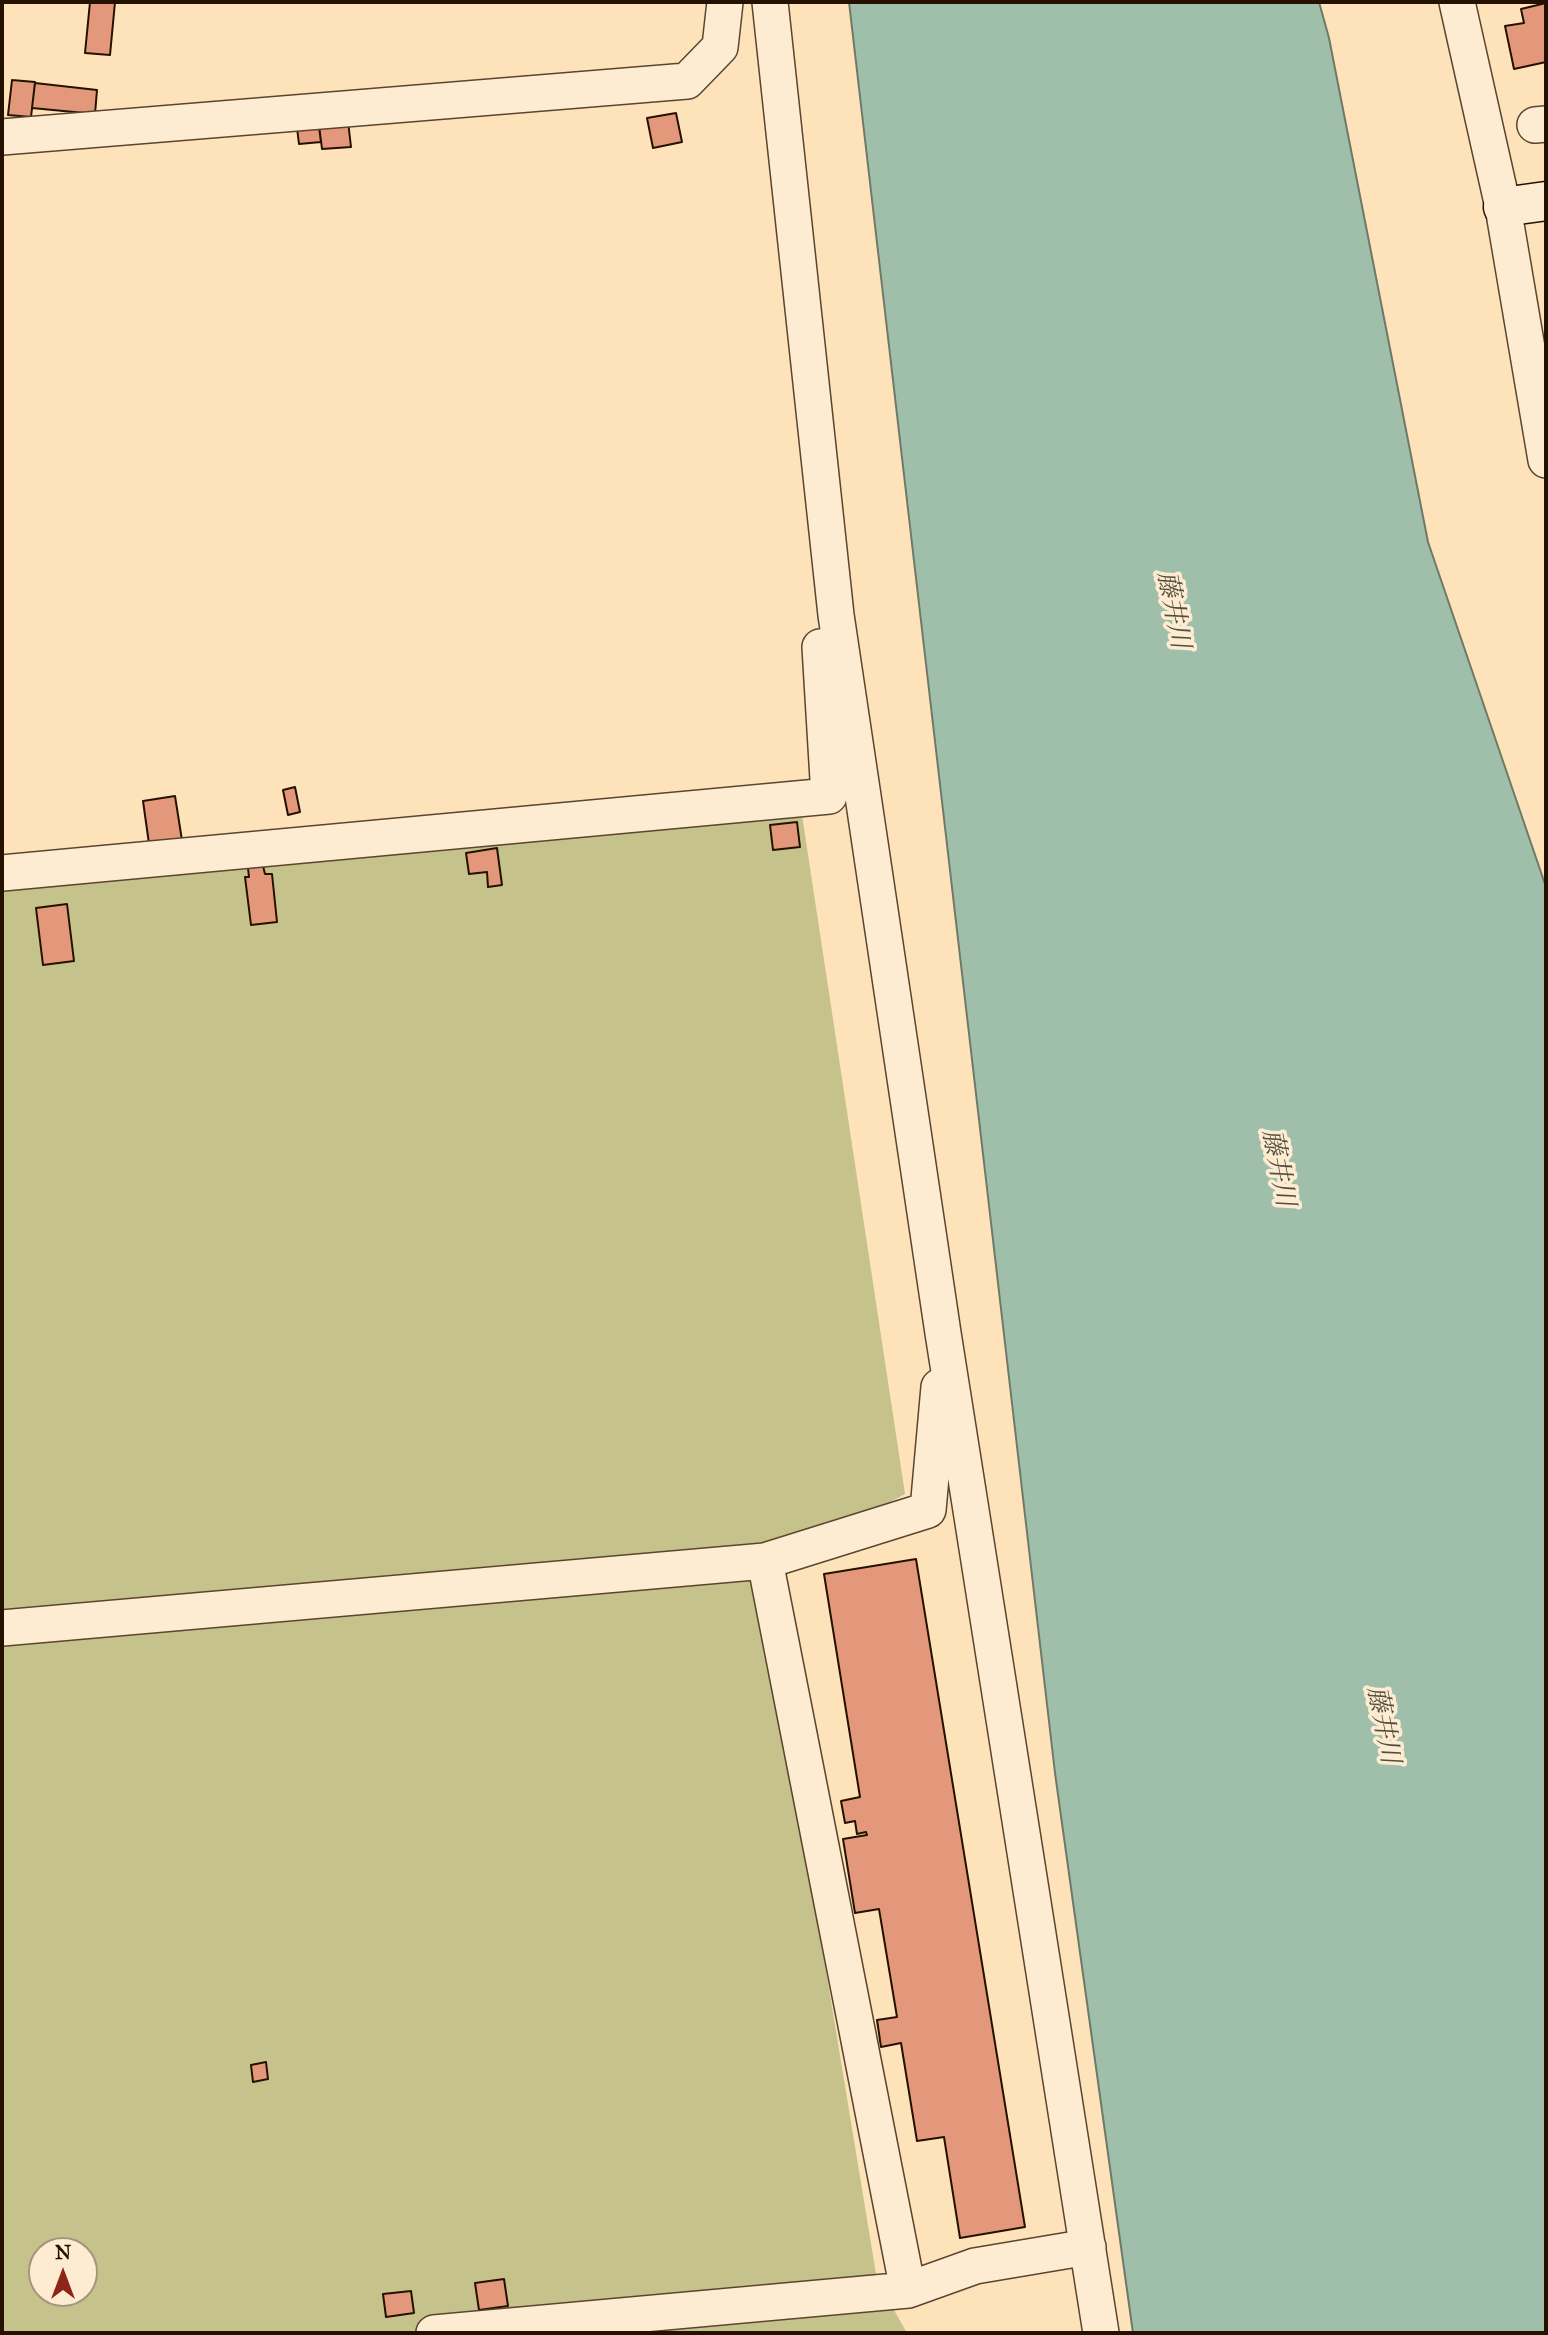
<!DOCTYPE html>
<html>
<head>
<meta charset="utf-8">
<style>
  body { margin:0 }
  #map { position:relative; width:1548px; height:2335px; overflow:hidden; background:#fde2ba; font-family:"IM FELL Great Primer",serif }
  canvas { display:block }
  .frame { position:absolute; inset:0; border:4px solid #251100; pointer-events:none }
  .north { position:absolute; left:28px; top:2237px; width:70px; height:70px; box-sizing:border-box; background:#feecd2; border:2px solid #a7947e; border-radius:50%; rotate:0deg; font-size:19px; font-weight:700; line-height:28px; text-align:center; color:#251100 }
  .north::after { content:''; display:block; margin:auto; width:24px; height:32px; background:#8f2418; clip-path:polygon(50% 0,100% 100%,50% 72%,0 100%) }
</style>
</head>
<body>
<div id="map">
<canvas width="1548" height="2335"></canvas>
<div class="frame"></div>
<div class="north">N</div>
</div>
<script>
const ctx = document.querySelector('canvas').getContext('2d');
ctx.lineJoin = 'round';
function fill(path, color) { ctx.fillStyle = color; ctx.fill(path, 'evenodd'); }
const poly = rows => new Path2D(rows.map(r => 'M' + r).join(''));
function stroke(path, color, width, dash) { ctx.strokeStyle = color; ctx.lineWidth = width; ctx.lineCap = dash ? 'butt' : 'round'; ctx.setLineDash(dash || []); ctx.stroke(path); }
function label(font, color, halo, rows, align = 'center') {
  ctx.font = font + ' "IM FELL Great Primer","Noto Serif JP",serif'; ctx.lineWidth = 7; ctx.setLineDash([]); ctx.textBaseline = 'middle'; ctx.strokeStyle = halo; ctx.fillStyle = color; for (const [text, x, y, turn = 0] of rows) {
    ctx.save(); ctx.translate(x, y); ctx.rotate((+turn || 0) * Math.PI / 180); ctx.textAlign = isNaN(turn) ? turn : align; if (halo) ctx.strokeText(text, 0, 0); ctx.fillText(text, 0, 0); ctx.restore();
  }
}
fill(poly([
  [802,815,905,1494,839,1530,757,1552,877,2280,907,2333,3,2333,2,891],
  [42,2251,84,2251,84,2293,42,2293]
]), '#c5c28c');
const water = poly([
  [849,2,1319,2,1329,38,1428,542,1546,887,1546,2333,1133,2333,1055,1773,849,2]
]);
fill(water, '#a0bfab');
stroke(water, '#6f7967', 2);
const building = poly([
  [90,2,115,2,110,55,85,53,90,2],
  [1546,3,1546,62,1514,69,1505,26,1524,23,1521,9,1546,3],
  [12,80,35,82,31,117,8,115,12,80],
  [35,83,97,90,95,114,32,108,35,83],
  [676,113,682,142,653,148,647,118,676,113],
  [348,121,351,147,322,149,319,125,348,121],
  [319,127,321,142,299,144,297,128,319,127],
  [295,787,300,812,288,815,283,790,295,787],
  [175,796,184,853,151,858,143,801,175,796],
  [797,822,800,847,773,850,770,825,797,822],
  [497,848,502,885,488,887,487,872,469,874,466,853,497,848],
  [263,866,265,874,272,874,277,922,251,925,245,877,249,877,248,868,263,866],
  [67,904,74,961,43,965,36,908,67,904],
  [916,1559,1025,2227,960,2238,944,2137,917,2141,901,2043,881,2047,877,2020,897,2017,879,1909,855,1913,843,1839,867,1835,866,1832,857,1834,855,1821,845,1823,841,1801,860,1797,824,1574,916,1559],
  [266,2062,268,2079,253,2082,251,2065,266,2062],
  [504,2279,508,2306,479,2310,475,2283,504,2279],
  [411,2291,414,2313,386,2317,383,2294,411,2291]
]);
fill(building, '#e4987b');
stroke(building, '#251100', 2);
const street = poly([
  [770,2,836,615,943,1333,1101,2333],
  [1457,2,1503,207,1546,460],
  [1535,125,1546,124],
  [2,137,687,81,720,47,725,2],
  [2,873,829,796,820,647],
  [765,1561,908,2290],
  [2,1628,765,1561,928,1510,939,1387],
  [434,2333,908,2290,975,2266,1088,2247]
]);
const secondary = poly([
  [1503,207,1546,201]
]);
stroke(street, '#5b452e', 38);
stroke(secondary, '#251100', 41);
stroke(street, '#feecd2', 35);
stroke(secondary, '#feecd2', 38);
label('italic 26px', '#504e3c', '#feecd2', [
  ["藤井川",1172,610,79],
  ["藤井川",1277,1168,79],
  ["藤井川",1382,1725,79]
]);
</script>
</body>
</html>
